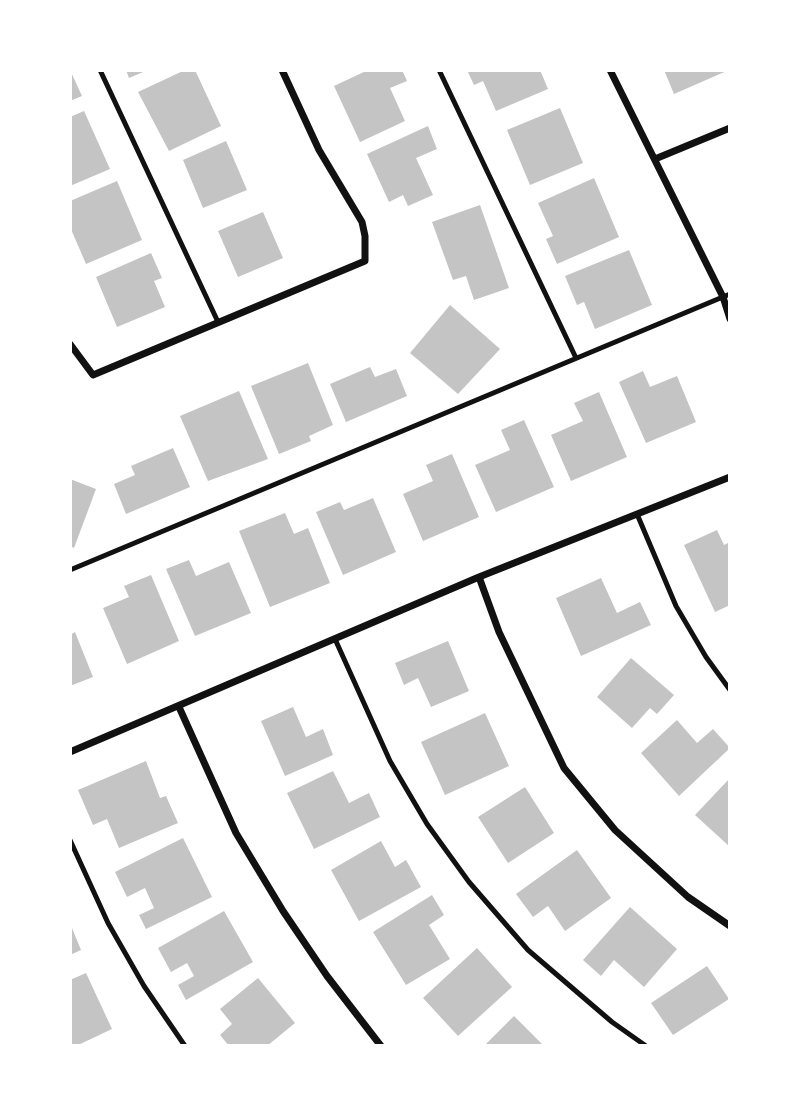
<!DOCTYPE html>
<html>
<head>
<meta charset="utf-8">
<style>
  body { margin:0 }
  #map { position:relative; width:800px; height:1116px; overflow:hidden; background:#fff; font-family:Mulish,sans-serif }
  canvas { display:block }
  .frame { position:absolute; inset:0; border:72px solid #fff; pointer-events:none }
</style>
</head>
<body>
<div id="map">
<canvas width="800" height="1116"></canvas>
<div class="frame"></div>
</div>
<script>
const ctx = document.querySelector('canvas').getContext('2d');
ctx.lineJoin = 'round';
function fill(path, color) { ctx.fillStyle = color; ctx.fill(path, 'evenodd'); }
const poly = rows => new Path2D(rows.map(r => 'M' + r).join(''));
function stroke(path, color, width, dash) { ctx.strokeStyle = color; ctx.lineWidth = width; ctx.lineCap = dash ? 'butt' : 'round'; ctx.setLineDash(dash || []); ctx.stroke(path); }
fill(poly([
  [70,70,82,96,70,101],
  [126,70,148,70,129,78],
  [185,70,195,70,221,126,169,151,138,92],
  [368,70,402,70,407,81,390,88,405,121,360,142,334,86],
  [467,70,540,70,548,89,496,111,483,81,474,85],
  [664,70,729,70,674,94],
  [560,108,583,163,530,185,507,130],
  [84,111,110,169,70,186,70,117],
  [428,126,437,149,416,158,433,195,408,206,403,195,389,202,367,154],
  [226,141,247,190,203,208,183,160],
  [594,178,619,237,557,264,546,239,553,236,538,203],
  [117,181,142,240,86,264,70,227,70,201],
  [480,205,509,288,474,300,466,276,453,280,432,222],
  [263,212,283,258,238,277,218,231],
  [629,250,652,305,595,329,584,302,577,305,565,276],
  [151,253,162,278,154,281,165,307,117,327,96,277],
  [450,305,500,349,458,394,410,353],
  [308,363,333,425,309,436,311,441,279,454,251,386],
  [370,367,375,377,396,369,407,396,346,422,330,384],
  [643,371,650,387,677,376,696,422,646,443,619,382],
  [239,391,268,459,208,481,180,416],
  [599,392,627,457,571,481,551,435,583,421,574,403],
  [524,420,554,487,496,512,475,465,510,450,501,430],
  [173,448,190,487,126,514,114,484,135,475,131,466],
  [452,454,479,517,423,541,403,494,433,481,426,465],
  [70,479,96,489,74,548,70,546],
  [373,498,396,552,343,575,316,512,340,502,344,510],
  [285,513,294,534,308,528,330,583,270,607,239,531],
  [717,530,724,545,730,542,730,605,715,612,684,545],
  [189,560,196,576,229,562,251,613,195,636,166,569],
  [151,575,179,641,127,664,103,608,129,597,124,586],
  [601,578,617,613,640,602,651,625,581,656,556,598],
  [75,632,93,677,70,686,70,635],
  [448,641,469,691,431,707,418,678,404,685,395,663],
  [631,658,674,695,657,714,650,708,632,728,597,697],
  [293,707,306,737,323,729,333,755,285,776,261,721],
  [485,713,509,766,445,795,421,742],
  [677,720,697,743,713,729,730,748,679,796,641,753],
  [146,761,160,798,166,796,178,823,119,848,107,819,93,825,78,790],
  [333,771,349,803,369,793,380,817,314,849,287,793],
  [730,778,730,847,695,815],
  [525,787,554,833,508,863,478,817],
  [183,838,212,897,146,929,139,915,154,908,145,888,127,897,115,872],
  [381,841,395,867,406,860,421,887,359,921,331,870],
  [577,850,611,898,565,931,548,906,533,917,516,894],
  [432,895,444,915,429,925,450,959,406,985,373,932],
  [630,907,677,949,644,987,614,960,601,976,583,960],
  [224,911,253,962,186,1000,178,985,194,976,187,963,171,972,158,948],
  [72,928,81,950,70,955,70,929],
  [477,948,512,987,458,1036,423,998],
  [707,966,729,999,673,1035,651,1003],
  [86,973,112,1029,76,1046,70,1046,70,980],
  [258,978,295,1023,267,1046,229,1046,220,1035,232,1024,220,1009],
  [514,1016,544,1046,484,1046]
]), '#c4c4c4');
stroke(poly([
  [100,70,218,322],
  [439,70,576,358],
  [637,514,676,606,706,657,730,690],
  [70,570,730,294],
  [335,639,390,761,427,824,469,882,528,950,612,1022,646,1046],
  [70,840,108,923,144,986,185,1046]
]), '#111', 5);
stroke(poly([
  [610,70,723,297,730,319],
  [655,159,730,128],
  [70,344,93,375,365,261,365,236,362,222,319,150,282,70],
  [479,577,499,632,564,768,615,830,688,897,730,926],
  [179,707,236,833,283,911,327,976,381,1046],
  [70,752,479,577,730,477]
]), '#111', 7);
</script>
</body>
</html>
